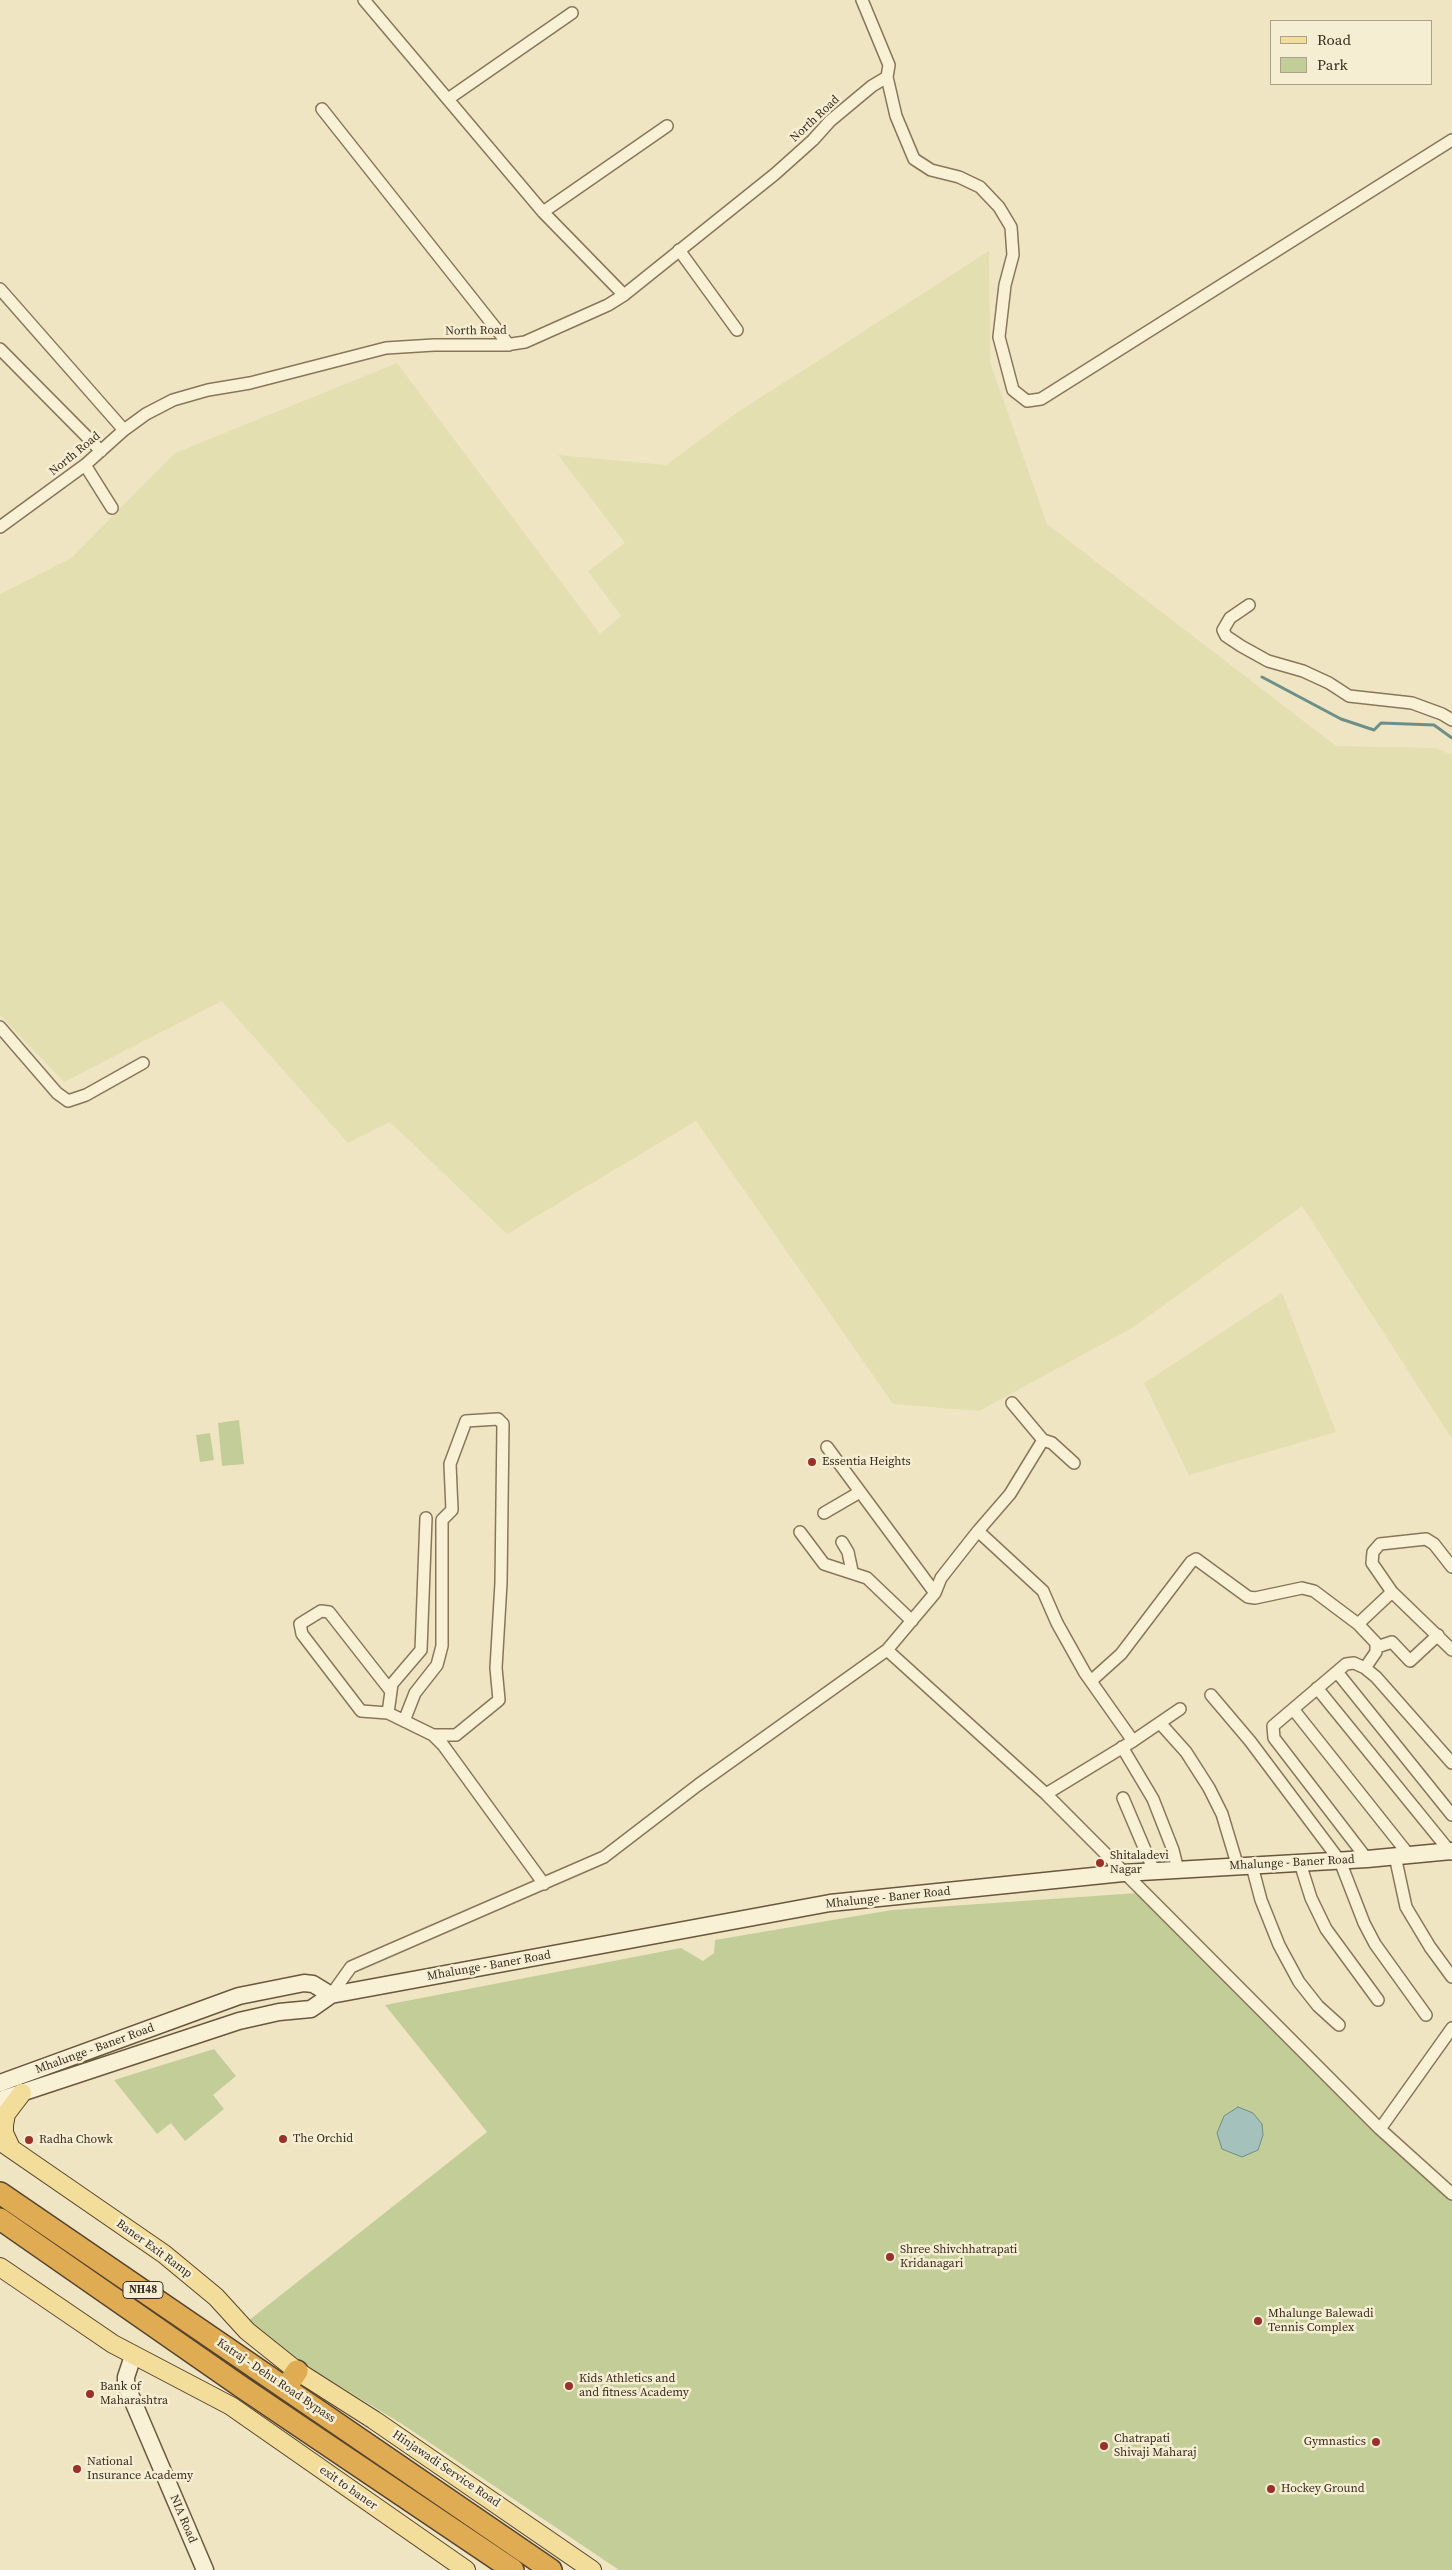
<!DOCTYPE html>
<html>
<head>
<meta charset="utf-8">
<style>
  body { margin:0 }
  #map { position:relative; width:1452px; height:2570px; overflow:hidden; background:#efe5c3; font-family:"Source Serif 4",serif }
  canvas { display:block }
  .legend { position:absolute; left:1270px; top:20px; width:162px; height:65px; box-sizing:border-box; background:#f6eed3; border:1px solid #aaa18b; margin:0; padding:6px 9px; list-style:none; font-size:15px; color:#392d1e }
  .legend li { display:flex; align-items:center; gap:10px; height:25px }
  .legend b { width:25px; border:1px solid #aaa18b }
</style>
</head>
<body>
<div id="map">
<canvas width="1452" height="2570"></canvas>
<ul class="legend">
<li><b style="height:6px;background:#f2dd9a"></b>Road</li>
<li><b style="height:14px;background:#c3cd97"></b>Park</li>
</ul>
</div>
<script>
const ctx = document.querySelector('canvas').getContext('2d');
ctx.lineJoin = 'round';
function fill(path, color) { ctx.fillStyle = color; ctx.fill(path, 'evenodd'); }
const poly = rows => new Path2D(rows.map(r => 'M' + r).join(''));
function stroke(path, color, width, dash) { ctx.strokeStyle = color; ctx.lineWidth = width; ctx.lineCap = dash ? 'butt' : 'round'; ctx.setLineDash(dash || []); ctx.stroke(path); }
function label(font, color, halo, rows, align = 'center') {
  ctx.font = font + ' "Source Serif 4",serif'; ctx.lineWidth = 5; ctx.setLineDash([]); ctx.textBaseline = 'middle'; ctx.strokeStyle = halo; ctx.fillStyle = color; for (const [text, x, y, turn = 0] of rows) {
    ctx.save(); ctx.translate(x, y); ctx.rotate((+turn || 0) * Math.PI / 180); ctx.textAlign = isNaN(turn) ? turn : align; if (halo) ctx.strokeText(text, 0, 0); ctx.fillText(text, 0, 0); ctx.restore();
  }
}
fill(poly([
  [989,251,990,362,1047,524,1336,746,1436,748,1452,755,1452,1439,1302,1206,1132,1328,979,1411,893,1404,696,1121,507,1234,390,1122,348,1143,222,1001,64,1082,0,1015,0,594,71,558,175,453,397,363,600,634,621,616,588,571,625,543,558,455,666,465,738,412],
  [1282,1293,1336,1432,1189,1475,1144,1383]
]), '#e4dfb0');
fill(poly([
  [239,1420,244,1464,222,1466,218,1423],
  [210,1433,214,1460,200,1462,196,1435],
  [1138,1893,1452,2194,1452,2570,619,2570,402,2424,277,2348,248,2321,487,2132,385,2005,681,1948,703,1961,714,1953,715,1940,892,1910],
  [214,2049,236,2076,213,2095,224,2109,185,2141,171,2123,157,2134,114,2080]
]), '#c3cd97');
const water = poly([
  [1238,2107,1253,2113,1262,2124,1263,2135,1258,2150,1242,2157,1222,2149,1217,2133,1224,2116,1238,2107]
]);
fill(water, '#a5c1bb');
stroke(water, '#6c9089', 1);
stroke(poly([
  [1262,677,1341,719,1374,730,1381,723,1434,725,1452,738]
]), '#6c9089', 3);
const street = poly([
  [364,0,543,212,624,295],
  [862,0,889,65,887,77,896,116,914,159,931,170,959,177,980,187,999,207,1011,227,1013,255,1005,285,999,337,1013,390,1027,401,1041,399,1452,140],
  [448,99,572,13],
  [322,109,509,345],
  [543,212,667,126],
  [679,250,737,330],
  [0,289,124,430],
  [0,349,101,451],
  [85,465,112,508],
  [0,527,85,465,124,430,146,414,173,400,208,390,250,383,386,348,434,345,505,345,525,342,608,305,624,295,775,174,813,140,830,121,872,86,887,77],
  [1249,605,1230,618,1223,630,1226,636,1241,646,1268,661,1303,671,1329,683,1349,696,1412,703,1442,714,1452,720],
  [0,1027,57,1093,68,1101,86,1095,143,1063],
  [1012,1403,1043,1440],
  [827,1447,935,1593,887,1650],
  [824,1513,860,1492],
  [978,1531,1010,1494,1043,1440,1052,1443,1074,1463],
  [800,1532,824,1564,867,1578,912,1621],
  [842,1542,848,1552,852,1571],
  [1392,1592,1452,1650],
  [935,1593,941,1578,978,1531,1043,1591,1057,1623,1085,1673,1133,1741,1046,1794],
  [1358,1624,1392,1592,1372,1563,1373,1552,1380,1544,1426,1539,1434,1544,1452,1567],
  [1377,1647,1392,1642,1410,1661,1438,1635],
  [1337,1672,1452,1815],
  [1091,1681,1121,1654,1191,1562,1196,1559,1248,1597,1255,1598,1302,1588,1314,1591,1358,1624,1376,1643,1376,1652,1365,1668],
  [1317,1688,1452,1854],
  [390,1690,329,1612,321,1611,300,1624,302,1634,361,1711,388,1713,433,1735,443,1745,544,1884],
  [1211,1695,1250,1741,1340,1861,1364,1923,1375,1944,1426,2015],
  [1293,1709,1409,1855],
  [388,1713,392,1684,421,1650,426,1518],
  [404,1721,415,1693,437,1665,442,1646,442,1520,452,1510,450,1464,466,1421,498,1419,503,1424,501,1583,496,1668,499,1700,456,1735,433,1735],
  [1160,1723,1186,1752,1209,1788,1222,1814,1238,1867],
  [1133,1741,1180,1709],
  [1122,1747,1153,1799,1173,1850,1178,1870],
  [1123,1798,1154,1871],
  [1395,1856,1406,1907,1430,1947,1452,1977],
  [1367,1859,1274,1738,1273,1726,1346,1664,1354,1663,1365,1668,1376,1677,1452,1763],
  [1300,1863,1311,1898,1326,1929,1378,2000],
  [1252,1866,1261,1900,1279,1945,1299,1982,1318,2006,1339,2025],
  [331,1995,351,1967,604,1857,698,1785,887,1650,1046,1794,1380,2129,1452,2194],
  [1380,2129,1452,2028]
]);
const secondary = poly([
  [0,2083,239,1996,304,1983,313,1984,331,1995],
  [0,2100,239,2021,279,2012,311,2009,331,1995,830,1903,1123,1873,1367,1859,1452,1851],
  [133,2356,126,2377,126,2385,205,2570]
]);
const primary = poly([
  [0,2141,164,2254,216,2297,247,2331,297,2371,374,2420,592,2570],
  [11,2148,4,2133,4,2125,6,2114,22,2093],
  [0,2267,113,2344,231,2406,466,2570]
]);
const highway = poly([
  [0,2193,551,2570],
  [0,2219,243,2388,513,2570],
  [286,2388,297,2371]
]);
stroke(street, '#89765a', 14);
stroke(secondary, '#6b573d', 19);
stroke(primary, '#57442e', 20);
stroke(highway, '#57442e', 24);
stroke(street, '#f9f1d6', 11);
stroke(secondary, '#f9f1d6', 16);
stroke(primary, '#f2dd9a', 18);
stroke(highway, '#dfab53', 21);
for (const [x, y, r, color] of [
  [812,1462,5,"#993029"],
  [1100,1863,5,"#993029"],
  [283,2139,5,"#993029"],
  [29,2140,5,"#993029"],
  [890,2257,5,"#993029"],
  [1258,2321,5,"#993029"],
  [569,2386,5,"#993029"],
  [90,2394,5,"#993029"],
  [1376,2442,5,"#993029"],
  [1104,2446,5,"#993029"],
  [77,2469,5,"#993029"],
  [1271,2489,5,"#993029"]
]) { const dot = new Path2D(); dot.arc(x, y, r, 0, 2 * Math.PI); ctx.fillStyle = color; ctx.fill(dot); stroke(dot, '#f6eed3', 2); }
for (const [x, y, w] of [
  [143,2290,40]
]) { const box = new Path2D(); box.roundRect(x - w / 2, y - 8.5, w, 17, 4); ctx.fillStyle = '#f6eed3'; ctx.fill(box); stroke(box, '#392d1e', 1); }
label('bold 11px', '#392d1e', null, [
  ["NH48",143,2290]
]);
label('12px', '#392d1e', '#f6eed3', [
  ["North Road",815,119,-43],
  ["North Road",476,331,-1],
  ["North Road",75,454,-39],
  ["Mhalunge - Baner Road",1292,1863,-3],
  ["Mhalunge - Baner Road",888,1898,-6],
  ["Mhalunge - Baner Road",489,1966,-10],
  ["Mhalunge - Baner Road",95,2049,-20],
  ["Baner Exit Ramp",154,2249,36],
  ["Katraj - Dehu Road Bypass",276,2381,34],
  ["Hinjawadi Service Road",446,2469,34],
  ["exit to baner",348,2488,35],
  ["NIA Road",183,2519,67]
]);
label('12px', '#392d1e', '#f6eed3', [
  ["Essentia Heights",822,1462],
  ["Shitaladevi",1110,1856],
  ["Nagar",1110,1870],
  ["The Orchid",293,2139],
  ["Radha Chowk",39,2140],
  ["Shree Shivchhatrapati",900,2250],
  ["Kridanagari",900,2264],
  ["Mhalunge Balewadi",1268,2314],
  ["Tennis Complex",1268,2328],
  ["Kids Athletics and",579,2379],
  ["and fitness Academy",579,2393],
  ["Bank of",100,2387],
  ["Maharashtra",100,2401],
  ["Chatrapati",1114,2439],
  ["Shivaji Maharaj",1114,2453],
  ["Gymnastics",1366,2442,"right"],
  ["National",87,2462],
  ["Insurance Academy",87,2476],
  ["Hockey Ground",1281,2489]
], 'left');
</script>
</body>
</html>
